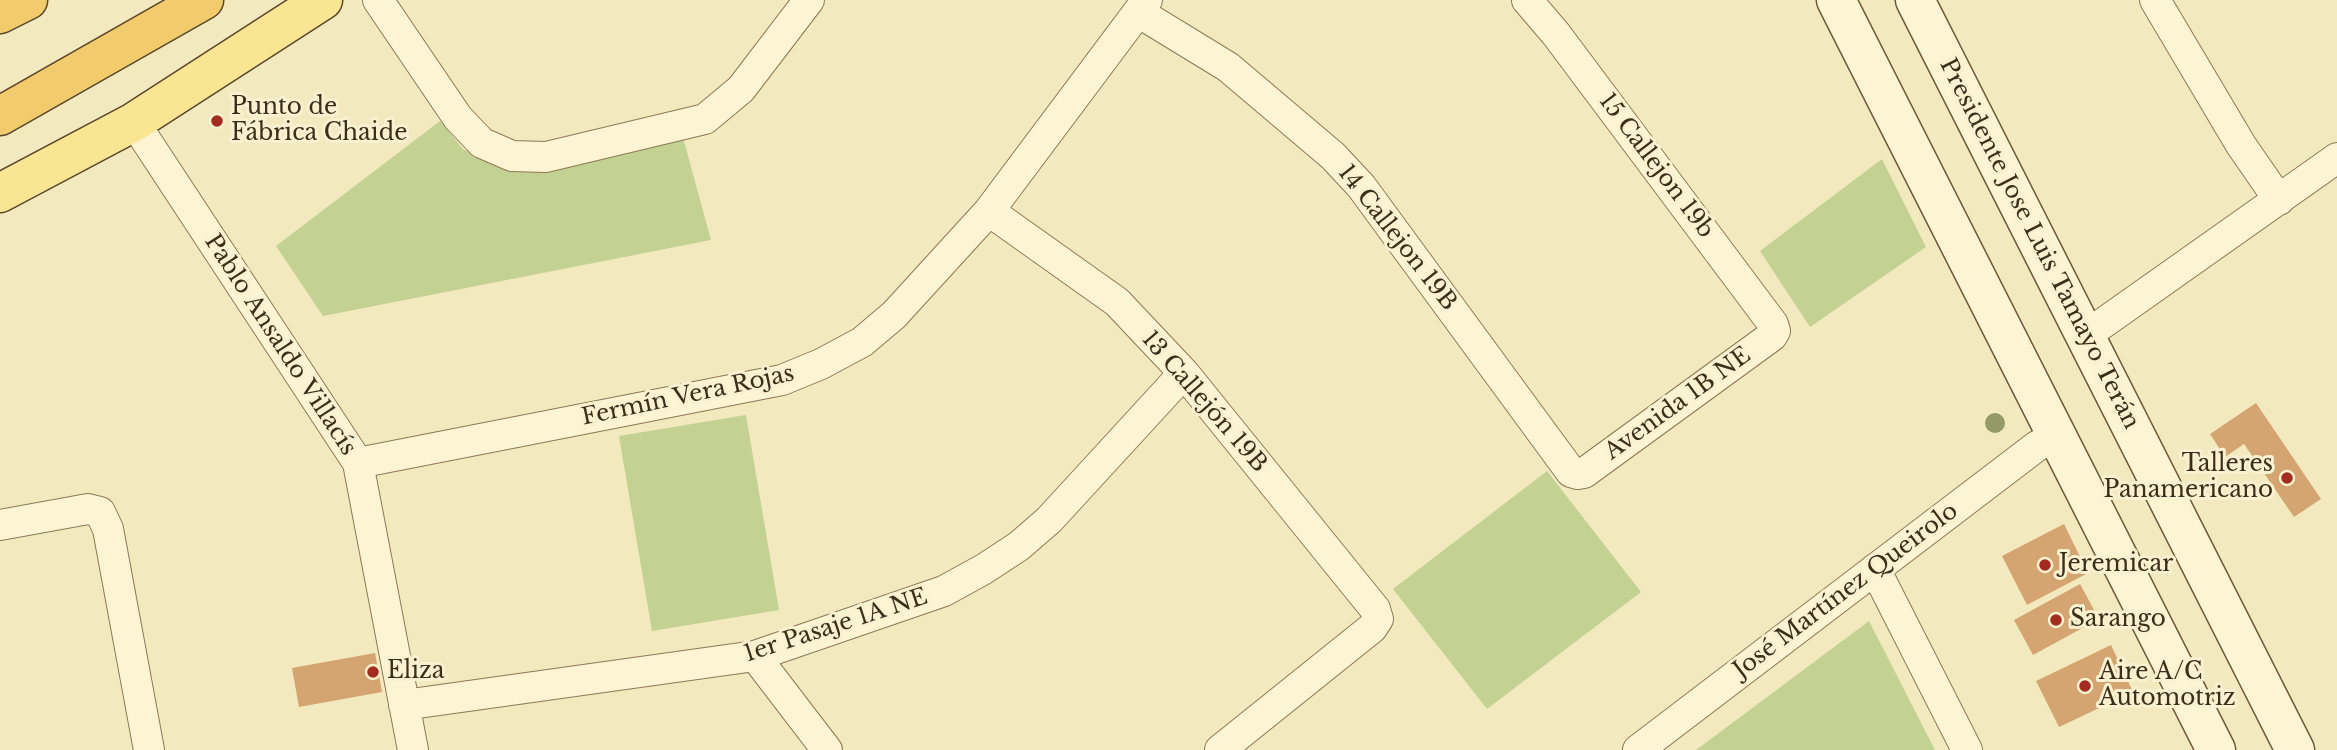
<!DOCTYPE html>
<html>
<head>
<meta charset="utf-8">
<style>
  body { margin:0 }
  canvas { display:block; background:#f2e9bf }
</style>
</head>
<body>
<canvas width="2337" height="750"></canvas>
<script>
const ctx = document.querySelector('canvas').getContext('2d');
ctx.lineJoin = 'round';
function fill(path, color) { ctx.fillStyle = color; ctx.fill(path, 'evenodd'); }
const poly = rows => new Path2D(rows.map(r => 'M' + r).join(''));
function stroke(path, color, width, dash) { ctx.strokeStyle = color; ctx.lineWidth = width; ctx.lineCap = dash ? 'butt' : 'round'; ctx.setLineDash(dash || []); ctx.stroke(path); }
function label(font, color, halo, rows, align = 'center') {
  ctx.font = font + ' "Libre Baskerville",serif'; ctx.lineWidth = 6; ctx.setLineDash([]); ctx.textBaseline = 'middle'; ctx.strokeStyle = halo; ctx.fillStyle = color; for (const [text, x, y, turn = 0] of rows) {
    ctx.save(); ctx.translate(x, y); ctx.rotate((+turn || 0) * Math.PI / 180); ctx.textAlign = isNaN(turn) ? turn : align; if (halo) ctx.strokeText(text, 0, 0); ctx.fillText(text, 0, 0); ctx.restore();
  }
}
fill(poly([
  [440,121,463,149,489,160,682,134,711,240,323,316,276,246],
  [1882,159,1926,247,1810,327,1760,251],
  [746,415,779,610,652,631,619,436],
  [1547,471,1641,592,1487,709,1393,589],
  [1869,621,1935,750,1696,750]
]), '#c3d192');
fill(poly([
  [2256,403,2321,499,2294,517,2244,444,2225,457,2210,434],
  [2064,524,2088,573,2027,605,2002,556],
  [2080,584,2099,619,2033,655,2014,620],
  [2111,645,2133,692,2059,727,2036,681],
  [375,653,382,692,299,707,292,668]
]), '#d5a571');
const minor = poly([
  [378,0,458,118,482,143,512,156,546,157,705,119,741,89,809,0],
  [2155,0,2241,145,2279,200],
  [1138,12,1228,67,1333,156,1361,186,1571,472,1578,474,1584,473,1772,336,1775,331,1773,324,1556,34,1527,0],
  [134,122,358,463,413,750],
  [989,211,1117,302,1184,373,1375,609,1378,619,1372,628,1220,750],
  [2085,336,2337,158],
  [358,463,782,380,821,364,862,342,894,315,989,211,1147,0],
  [0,525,88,509,100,512,108,529,149,750],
  [1875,569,1967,750],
  [755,656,827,750],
  [404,705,755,656,944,591,984,569,1019,546,1049,520,1184,373],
  [1638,750,2037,446,2056,436]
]);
const secondary = poly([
  [1836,0,2216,750],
  [1915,0,2295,750]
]);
const primary = poly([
  [0,193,134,122,323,0]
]);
const trunk = poly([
  [0,14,28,0],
  [0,116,204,0]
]);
stroke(minor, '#8d7955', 32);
stroke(secondary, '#6f5938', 41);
stroke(primary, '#5a462a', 41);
stroke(trunk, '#5a462a', 41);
stroke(minor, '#fcf4d3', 30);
stroke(secondary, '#fcf4d3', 38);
stroke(primary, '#fae592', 38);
stroke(trunk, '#f2cc6c', 38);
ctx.fillStyle = '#939a68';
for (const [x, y] of [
  [1995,423]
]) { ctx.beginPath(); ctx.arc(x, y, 10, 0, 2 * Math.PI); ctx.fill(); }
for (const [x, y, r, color] of [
  [217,121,7,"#a22c1f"],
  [2287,478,7,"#a22c1f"],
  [2045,565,7,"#a22c1f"],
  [2056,620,7,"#a22c1f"],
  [373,672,7,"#a22c1f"],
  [2085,686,7,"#a22c1f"]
]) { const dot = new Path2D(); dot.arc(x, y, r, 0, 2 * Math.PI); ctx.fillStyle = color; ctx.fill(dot); stroke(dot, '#f9f1cf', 2.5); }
label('23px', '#3b2e1b', '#f9f1cf', [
  ["Punto de",231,108],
  ["Fábrica Chaide",231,134],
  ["Talleres",2273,465,"right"],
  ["Panamericano",2273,491,"right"],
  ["Jeremicar",2059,565],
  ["Sarango",2070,620],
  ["Eliza",387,672],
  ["Aire A/C",2099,673],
  ["Automotriz",2099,699]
], 'left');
label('23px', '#3b2e1b', '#f9f1cf', [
  ["15 Callejon 19b",1656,166,53],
  ["14 Callejon 19B",1397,238,52],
  ["Presidente Jose Luis Tamayo Terán",2039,244,63],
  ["Pablo Ansaldo Villacís",280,345,57],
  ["Fermín Vera Rojas",688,396,-12],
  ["13 Callejón 19B",1204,402,49],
  ["Avenida 1B NE",1678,404,-36],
  ["José Martínez Queirolo",1846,591,-37],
  ["1er Pasaje 1A NE",836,626,-18]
]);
</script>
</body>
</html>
